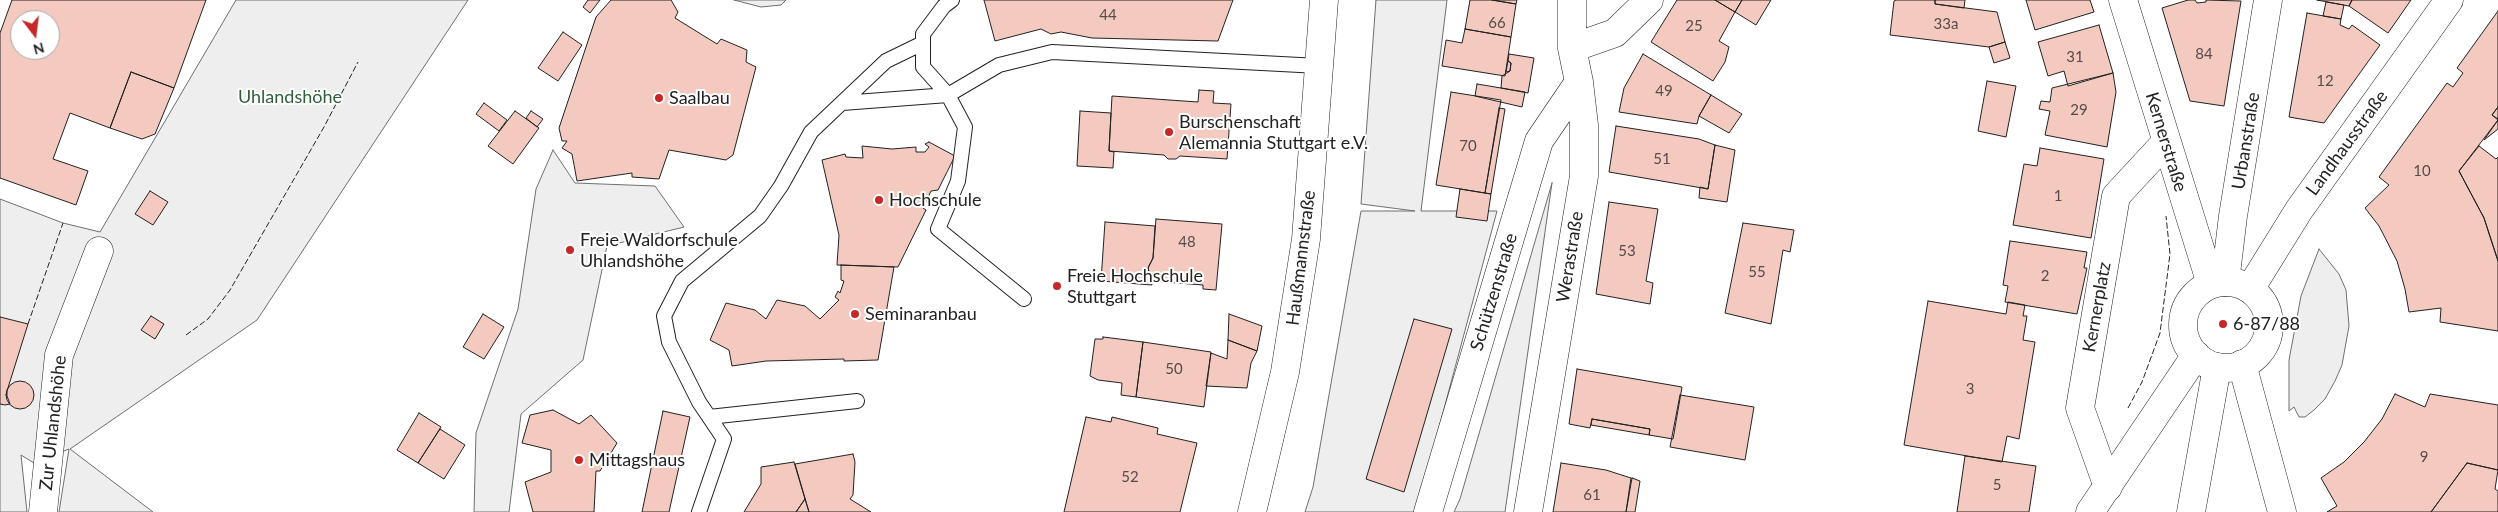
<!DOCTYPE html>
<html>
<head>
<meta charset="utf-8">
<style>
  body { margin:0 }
  #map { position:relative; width:2498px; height:512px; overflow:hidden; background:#fff; font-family:Lato,sans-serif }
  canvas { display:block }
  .north { position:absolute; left:10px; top:10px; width:50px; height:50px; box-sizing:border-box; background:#fff; border:1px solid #a7a7a7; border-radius:50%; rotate:165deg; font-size:14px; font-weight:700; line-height:20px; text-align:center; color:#222 }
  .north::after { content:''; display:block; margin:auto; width:18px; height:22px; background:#c62828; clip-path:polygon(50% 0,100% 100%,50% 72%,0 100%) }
</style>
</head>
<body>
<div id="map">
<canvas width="2498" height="512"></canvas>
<div class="north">N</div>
</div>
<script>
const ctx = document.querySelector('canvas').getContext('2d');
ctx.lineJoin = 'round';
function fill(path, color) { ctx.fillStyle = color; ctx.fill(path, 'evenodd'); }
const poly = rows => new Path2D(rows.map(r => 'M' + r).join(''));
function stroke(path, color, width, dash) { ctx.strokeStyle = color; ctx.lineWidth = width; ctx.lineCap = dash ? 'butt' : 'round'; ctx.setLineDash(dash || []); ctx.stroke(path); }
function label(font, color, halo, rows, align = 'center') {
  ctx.font = font + ' Lato,sans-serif'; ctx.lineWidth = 4; ctx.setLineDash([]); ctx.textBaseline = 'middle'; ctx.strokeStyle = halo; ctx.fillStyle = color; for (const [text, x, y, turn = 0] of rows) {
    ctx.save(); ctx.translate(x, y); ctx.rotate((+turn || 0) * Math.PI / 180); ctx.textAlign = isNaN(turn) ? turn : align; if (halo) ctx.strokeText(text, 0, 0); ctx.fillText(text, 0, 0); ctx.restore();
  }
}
const green = poly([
  [236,0,468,0,257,320,70,449,153,512,59,512,69,449,34,463,21,455,27,512,0,512,0,199,63,223,100,232,236,0],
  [734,0,786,0,781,5,761,7,734,0],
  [1376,0,1447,0,1421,211,1497,211,1419,502,1414,512,1305,512,1313,487,1361,211,1415,211,1361,204,1376,0],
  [553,150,575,183,655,186,684,227,607,246,583,360,521,414,509,512,474,512,476,433,518,309,536,189,553,150],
  [1552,183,1505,512,1454,512,1460,499,1552,183],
  [2319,249,2339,274,2346,290,2349,326,2342,365,2335,381,2325,399,2314,410,2305,417,2299,417,2294,407,2289,411,2289,360,2301,296,2319,249]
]);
fill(green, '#eee');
stroke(green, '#6f6f6f', 1);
const building = poly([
  [12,0,206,0,174,88,131,72,110,128,70,113,53,159,88,171,76,205,0,178,0,33,12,0],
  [20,20,50,20,50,50,20,50,20,20],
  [588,0,600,0,590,13,583,7,588,0],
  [611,0,671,0,678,12,675,18,717,44,721,39,747,50,746,62,756,67,733,155,726,160,669,150,659,179,632,177,632,173,577,181,572,154,562,148,567,141,562,141,559,128,596,17,611,0],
  [984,0,1233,0,1218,41,1092,38,1061,32,1051,34,1041,29,995,41,984,0],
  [1470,0,1492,0,1516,4,1511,37,1465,29,1470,0],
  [1492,0,1517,0,1516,4,1492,0],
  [1677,0,1715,0,1735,12,1719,41,1729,47,1725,62,1713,81,1651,42,1677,0],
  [1715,0,1742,0,1735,12,1715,0],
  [1742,0,1771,0,1756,25,1735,12,1742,0],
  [1896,0,1935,0,1935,4,1997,12,2005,42,1989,47,1890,35,1894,1,1896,0],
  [1935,0,1965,0,1964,8,1935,4,1935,0],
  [2026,0,2090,0,2094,12,2035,30,2026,0],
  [2188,0,2195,0,2197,3,2206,2,2206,0,2241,1,2224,106,2190,101,2162,8,2188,0],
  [2317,0,2352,0,2349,6,2317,0],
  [2352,0,2411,0,2388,33,2349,6,2352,0],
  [2326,2,2344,5,2341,19,2323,16,2326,2],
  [2498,11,2498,107,2492,115,2498,120,2459,171,2484,218,2498,261,2498,331,2440,322,2441,308,2409,312,2405,289,2397,261,2379,226,2365,208,2389,185,2379,177,2447,83,2453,87,2463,73,2457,68,2498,11],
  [2307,13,2341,19,2340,25,2349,29,2352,25,2380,45,2324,123,2289,117,2307,13],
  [2099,25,2113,73,2068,86,2064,71,2048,76,2038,42,2099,25],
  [1465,29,1511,37,1505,76,1442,66,1446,40,1462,43,1465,29],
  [563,32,582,45,558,81,538,68,563,32],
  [2005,42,2010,58,1994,63,1989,47,2005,42],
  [1509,54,1534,58,1528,93,1501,88,1502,76,1510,71,1511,63,1508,61,1509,54],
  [1643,54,1711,95,1699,116,1697,124,1619,112,1624,88,1643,54],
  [1508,61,1511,63,1510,71,1506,72,1508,61],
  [131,72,174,88,155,134,142,139,110,128,131,72],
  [2113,73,2116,92,2107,147,2045,135,2050,111,2039,109,2041,101,2050,102,2052,88,2113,73],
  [1987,81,2016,86,2006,137,1978,131,1987,81],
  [1477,84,1525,92,1522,107,1475,96,1477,84],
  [1199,90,1214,91,1213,103,1231,104,1227,159,1180,156,1176,159,1168,159,1164,155,1109,151,1112,96,1198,102,1199,90],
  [1451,92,1501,100,1485,193,1436,185,1451,92],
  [1711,95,1742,114,1729,133,1699,116,1711,95],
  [484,103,507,120,499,131,476,114,484,103],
  [2498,107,2498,119,2492,115,2498,107],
  [1499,108,1505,109,1491,194,1485,193,1499,108],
  [515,111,539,128,513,164,488,146,515,111],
  [531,111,543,119,537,127,526,118,531,111],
  [1080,111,1111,113,1109,151,1114,152,1113,168,1077,166,1080,111],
  [2498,120,2498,129,2484,140,2498,120],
  [1616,126,1699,139,1715,145,1708,189,1609,172,1616,126],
  [929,142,955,156,938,190,931,191,923,208,926,210,898,267,837,265,839,235,822,160,845,154,846,157,863,158,862,146,892,149,916,147,916,152,925,152,929,147,925,144,929,142],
  [1715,145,1735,150,1727,202,1699,198,1700,187,1708,189,1715,145],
  [2479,146,2496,159,2498,157,2498,261,2484,218,2459,171,2479,146],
  [2040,148,2104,159,2091,238,2013,225,2024,164,2037,166,2040,148],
  [1460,189,1491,194,1487,221,1456,217,1460,189],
  [150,191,168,202,153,225,135,214,150,191],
  [1609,202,1658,209,1646,281,1653,283,1650,304,1596,294,1609,202],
  [1156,219,1222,224,1216,290,1203,289,1203,285,1152,281,1148,268,1153,258,1156,219],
  [1105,222,1155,226,1153,258,1148,268,1152,285,1101,281,1105,222],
  [1743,223,1794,230,1790,252,1783,250,1771,324,1725,313,1743,223],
  [2010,241,2087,252,2084,268,2087,268,2077,314,2005,302,2008,286,2003,285,2010,241],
  [841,265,894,267,878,360,844,361,844,359,766,361,732,366,729,350,710,340,726,303,755,310,766,319,777,300,805,306,820,319,839,300,835,297,838,291,840,293,844,281,841,280,841,265],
  [1928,301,2006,314,2008,302,2025,305,2023,316,2027,316,2023,340,2035,342,2019,439,2007,436,2002,462,1904,445,1928,301],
  [483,314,504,327,484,359,463,347,483,314],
  [1229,314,1262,326,1257,351,1228,340,1229,314],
  [151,316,164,324,155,339,141,330,151,316],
  [0,317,28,324,7,391,7,396,10,404,5,405,0,404,0,317],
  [1414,319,1452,329,1404,492,1366,479,1414,319],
  [1103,337,1143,342,1136,397,1121,395,1122,383,1098,380,1090,376,1095,339,1103,339,1103,337],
  [1228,340,1257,351,1251,363,1247,388,1206,386,1211,353,1227,359,1228,340],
  [1143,342,1211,352,1204,407,1136,397,1143,342],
  [1577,369,1682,387,1673,439,1649,435,1650,429,1592,419,1590,428,1569,424,1577,369],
  '6 395a14 14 0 1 1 28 0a14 14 0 1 1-28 0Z',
  [2395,394,2425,407,2430,394,2498,405,2498,470,2467,463,2431,512,2327,512,2337,506,2321,478,2344,462,2364,442,2382,419,2395,394],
  [1680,395,1754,407,1745,460,1670,447,1680,395],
  [553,410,579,424,591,415,617,443,600,471,596,471,594,512,533,512,525,482,551,472,551,450,522,443,530,415,553,410],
  [663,411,690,417,669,512,642,512,663,411],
  [419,413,441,427,418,463,397,450,419,413],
  [1086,417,1111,422,1112,417,1158,428,1157,434,1197,443,1180,512,1064,512,1086,417],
  [1592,419,1650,429,1649,435,1591,425,1592,419],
  [440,429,465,445,444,479,418,463,440,429],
  [853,454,855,462,853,495,850,499,871,512,809,512,795,464,853,454],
  [1965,456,2036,466,2029,512,1957,512,1965,456],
  [794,462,805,499,796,512,744,512,761,484,761,467,794,462],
  [1561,463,1606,470,1631,478,1626,512,1553,512,1561,463],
  [2467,463,2498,470,2495,489,2498,491,2498,512,2431,512,2467,463],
  [1632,478,1640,481,1635,512,1626,512,1632,478],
  [805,499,809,512,796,512,805,499]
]);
fill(building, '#f3c9c0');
stroke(building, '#222', 1);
const lane = poly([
  [952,0,944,6,923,34,923,67,948,95,965,127,958,181,938,229,1024,299],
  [842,103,948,95,999,65,1052,52,1319,66],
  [709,417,857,401],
  [699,512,724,439,699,402,669,342,664,316,682,281,760,216,781,186,811,132,886,61,923,43]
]);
const street = poly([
  [2123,0,2211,284],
  [1572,48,1615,33,1649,0],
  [2225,282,2233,216,2268,0],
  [2242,364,2282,512],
  [2108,487,2080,408,2116,196,2166,142],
  [43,512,59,355,99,251],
  [1252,512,1285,372,1306,239,1324,0],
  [1428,512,1539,141,1579,82],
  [1528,512,1584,176,1584,125,1579,82,1572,48,1572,0],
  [2191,512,2217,367]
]);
const secondary = poly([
  '2183 325a43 43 0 1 1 86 0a43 43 0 1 1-86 0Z',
  [2250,289,2299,210,2449,0],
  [2090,512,2196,355]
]);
stroke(lane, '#222', 16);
stroke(street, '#222', 29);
stroke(secondary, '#222', 29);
stroke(lane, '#fff', 14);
stroke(street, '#fff', 28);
stroke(secondary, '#fff', 28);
stroke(poly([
  [28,324,63,223],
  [186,335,208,319,230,290,324,127,358,62],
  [2128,408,2142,382,2160,333,2170,254,2166,216]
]), '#222', 1, [6, 2.5]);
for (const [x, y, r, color] of [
  [659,98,5,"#c62828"],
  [1169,132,5,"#c62828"],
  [879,200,5,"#c62828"],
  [570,250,5,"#c62828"],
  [1057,286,5,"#c62828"],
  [855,314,5,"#c62828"],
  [2223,324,5,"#c62828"],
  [579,460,5,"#c62828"]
]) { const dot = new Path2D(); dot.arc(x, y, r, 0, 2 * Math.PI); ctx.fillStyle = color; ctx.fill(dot); stroke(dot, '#fff', 2); }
label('15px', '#564c4a', null, [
  ["44",1108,15],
  ["66",1497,23],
  ["33a",1946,24],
  ["25",1694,26],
  ["84",2204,54],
  ["31",2075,57],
  ["12",2325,81],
  ["49",1664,91],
  ["29",2079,110],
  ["70",1468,146],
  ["51",1662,159],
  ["10",2422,171],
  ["1",2058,196],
  ["48",1187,242],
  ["53",1627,251],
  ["55",1757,272],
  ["2",2045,276],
  ["50",1174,369],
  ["3",1970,389],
  ["9",2424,457],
  ["52",1130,477],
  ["5",1997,485],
  ["61",1592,495]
]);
label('18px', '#2f5e38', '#fff', [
  ["Uhlandshöhe",290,97]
]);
label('18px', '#222', '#fff', [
  ["Saalbau",669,98],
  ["Burschenschaft",1179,122],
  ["Alemannia Stuttgart e.V.",1179,143],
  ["Hochschule",889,200],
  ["Freie Waldorfschule",580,240],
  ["Uhlandshöhe",580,261],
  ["Freie Hochschule",1067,276],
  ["Stuttgart",1067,297],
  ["Seminaranbau",865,314],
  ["6-87/88",2233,324],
  ["Mittagshaus",589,460]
], 'left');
label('18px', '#222', '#fff', [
  ["Urbanstraße",2246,141,-81],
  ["Kernerstraße",2166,142,73],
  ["Landhausstraße",2347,143,-54],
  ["Werastraße",1570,257,-81],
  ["Haußmannstraße",1301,258,-83],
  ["Schützenstraße",1494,292,-73],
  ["Kernerplatz",2097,307,-80],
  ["Zur Uhlandshöhe",53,423,-84]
]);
</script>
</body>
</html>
